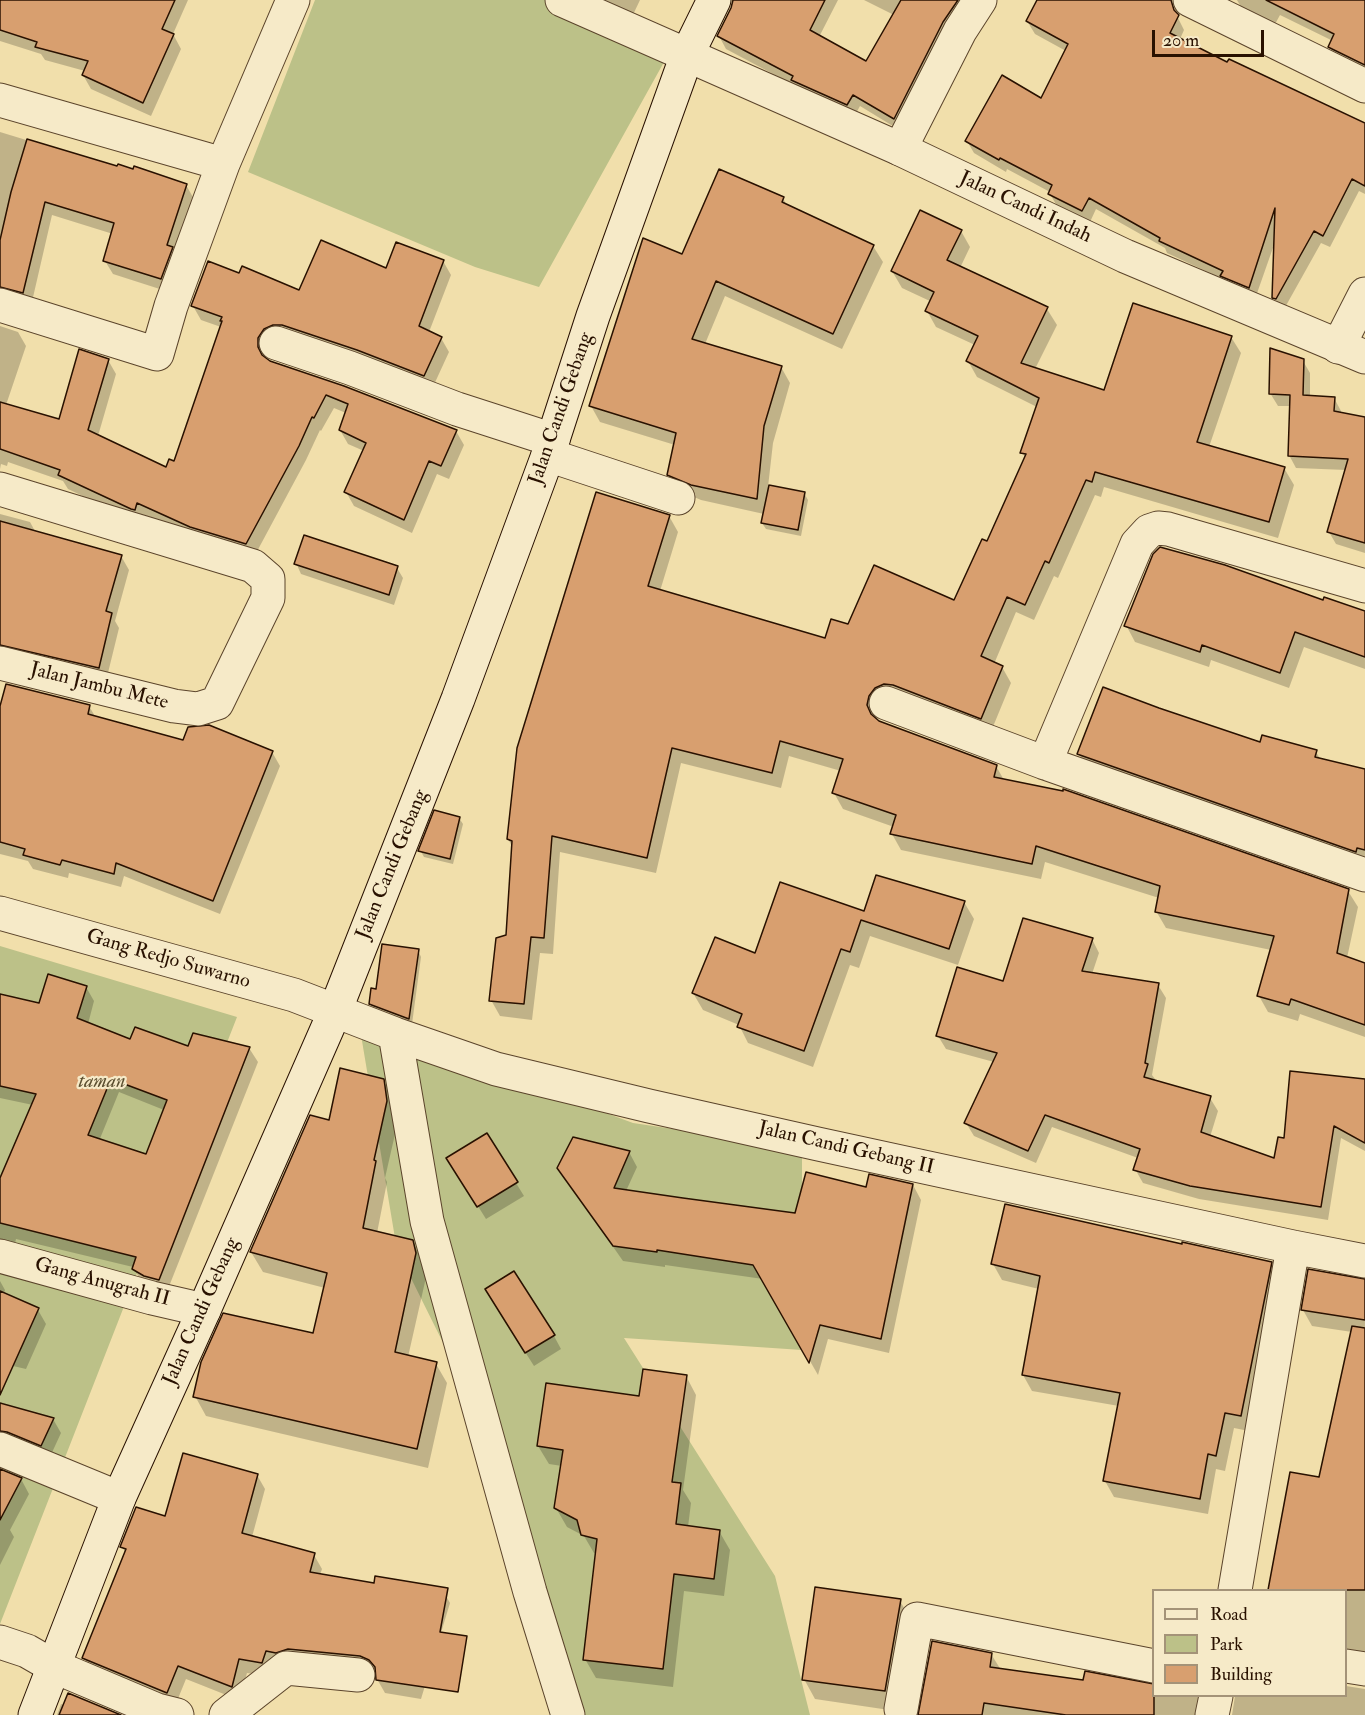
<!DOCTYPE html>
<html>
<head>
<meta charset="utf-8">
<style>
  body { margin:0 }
  #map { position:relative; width:1365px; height:1715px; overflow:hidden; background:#f1dfab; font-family:"IM FELL Double Pica",serif }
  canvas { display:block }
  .legend { position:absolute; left:1152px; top:1589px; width:195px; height:108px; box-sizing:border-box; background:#f6eac8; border:2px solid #a49378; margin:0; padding:8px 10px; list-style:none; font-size:18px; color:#291100 }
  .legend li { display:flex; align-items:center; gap:12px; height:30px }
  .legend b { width:30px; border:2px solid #a49378 }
  .scale { position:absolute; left:1152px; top:30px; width:112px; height:27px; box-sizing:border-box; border:3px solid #291100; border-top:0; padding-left:8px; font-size:18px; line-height:21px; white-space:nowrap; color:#291100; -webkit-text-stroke:4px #f6eac8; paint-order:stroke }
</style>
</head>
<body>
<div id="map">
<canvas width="1365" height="1715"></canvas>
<ul class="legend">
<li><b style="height:8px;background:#f6eac8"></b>Road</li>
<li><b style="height:16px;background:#bcc188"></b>Park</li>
<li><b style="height:16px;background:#d89f6f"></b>Building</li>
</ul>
<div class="scale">20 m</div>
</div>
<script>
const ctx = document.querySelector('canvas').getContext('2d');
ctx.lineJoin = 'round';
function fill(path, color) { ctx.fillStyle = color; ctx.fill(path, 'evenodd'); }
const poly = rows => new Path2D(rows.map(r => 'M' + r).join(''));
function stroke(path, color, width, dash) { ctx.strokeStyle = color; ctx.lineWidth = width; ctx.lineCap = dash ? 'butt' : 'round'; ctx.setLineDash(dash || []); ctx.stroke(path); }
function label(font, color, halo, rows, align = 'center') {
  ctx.font = font + ' "IM FELL Double Pica",serif'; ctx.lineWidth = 4.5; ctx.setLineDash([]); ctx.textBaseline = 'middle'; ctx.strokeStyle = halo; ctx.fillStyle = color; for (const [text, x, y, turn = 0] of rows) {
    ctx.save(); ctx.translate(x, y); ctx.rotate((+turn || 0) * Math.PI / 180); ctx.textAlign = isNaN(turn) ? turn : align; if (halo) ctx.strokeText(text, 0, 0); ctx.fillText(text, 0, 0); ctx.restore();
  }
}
fill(poly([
  [315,0,557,0,669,53,539,287,475,267,248,172],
  [0,946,237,1017,0,1624],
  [358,1017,479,1066,633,1123,802,1148,802,1350,624,1338,775,1576,810,1715,567,1715,468,1393,397,1250]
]), '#bcc188');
fill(poly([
  [0,0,188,0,173,34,181,49,151,116,91,89,83,75,85,71,45,60,41,54,0,41],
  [588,0,640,0,631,19],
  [734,0,838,0,819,37,866,63,894,15,864,0,973,0,901,131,860,106,854,117,726,49,719,36,732,8],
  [1039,0,1169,0,1184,30,1180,39,1228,64,1365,124,1365,194,1359,191,1330,247,1321,243,1283,311,1274,297,1275,242,1255,299,1225,280,1167,253,1165,248,1096,209,1090,222,1057,206,1050,194,1050,192,1007,169,1006,172,974,153,967,141,1042,100,1066,51,1035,34,1027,21],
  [1237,0,1365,0,1365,73,1337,59,1330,47,1333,41,1280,15,1274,26,1241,7],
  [0,132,118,168,186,185,194,199,169,292,113,274,105,261,113,234,52,215,31,306,0,302],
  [783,198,787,206,873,246,883,262,842,349,725,296,705,344,781,367,790,383,773,443,768,487,804,493,808,500,801,536,766,529,762,523,764,514,701,500,678,490,669,475,675,445,600,422,591,406,683,256],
  [961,231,970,247,960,268,1047,309,1057,325,1035,369,1105,391,1231,337,1241,353,1209,447,1284,468,1294,485,1278,538,1104,487,1101,497,1095,495,1058,578,1054,576,1034,620,1016,612,994,664,1002,667,1011,683,990,734,877,714,876,720,996,766,1004,780,1348,891,1358,907,1347,958,1365,964,1365,1037,1300,1014,1298,1021,1268,1012,1259,996,1271,950,1166,928,1156,911,1159,898,1045,862,1041,879,901,850,892,834,894,827,843,809,834,793,841,771,789,756,781,788,681,763,656,873,560,852,553,954,540,953,532,1020,500,1016,491,1000,508,936,513,848,508,839,669,516,678,532,660,591,826,640,848,625,955,602,987,543,1026,459,1022,452,1037,407,977,377,968,361,975,345,936,327,927,311,932,302,902,288,892,271],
  [443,261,451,275,429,332,441,338,449,352,432,389,265,352,265,359,456,431,464,445,449,479,437,474,412,533,354,506,346,492,364,451,348,444,340,430,346,413,334,408,321,431,320,430,306,460,254,557,131,519,68,489,63,481,8,462,7,466,1,464,0,469,0,326,18,332,26,346,6,405,60,420,108,360,116,374,98,436,167,469,175,464,221,327,201,320,193,306,240,275,299,291,387,270],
  [1303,361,1310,373,1310,397,1334,398,1341,411,1341,414,1365,418,1365,553,1336,544,1329,532,1346,470,1296,468,1289,455,1291,406,1278,406,1270,393],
  [0,514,30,522,36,533,121,556,129,570,115,621,119,628,106,681,0,656],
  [296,563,397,568,403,578,394,605,301,574],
  [1324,602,1365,613,1365,669,1304,647,1289,688,1211,660,1209,667,1135,642,1126,625],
  [89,706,96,718,184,742,272,752,280,766,220,914,124,876,121,887,69,873,68,878,33,869,28,861,0,854,0,709],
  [1159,710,1261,744,1316,752,1321,760,1365,770,1365,860,1086,767,1079,754],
  [459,818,463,824,453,864,424,857,420,850],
  [964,902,974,919,958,965,870,936,859,968,850,965,813,1067,748,1043,739,1025,703,1010,693,993,756,955,865,912],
  [1092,939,1099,953,1092,974,1158,985,1166,998,1152,1075,1155,1079,1154,1081,1210,1098,1218,1111,1210,1137,1275,1160,1285,1139,1365,1080,1365,1151,1341,1138,1328,1220,1199,1199,1143,1183,1135,1169,1138,1158,1052,1127,1036,1163,974,1136,966,1123,994,1062,946,1049,938,1036,1004,983],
  [418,950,421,957,412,1024,374,1010,370,1003,377,991],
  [86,987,94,1001,88,1024,131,1041,189,1048,249,1048,258,1062,166,1294,142,1283,133,1267,16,1239,13,1252,0,1254,0,1181,33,1105,0,1098,0,996,40,1005],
  [119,1092,164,1110,147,1156,99,1141],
  [383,1080,394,1100,398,1121,385,1178,387,1182,377,1233,412,1241,423,1261,427,1273,408,1357,436,1364,447,1383,428,1468,206,1416,195,1396,314,1335,325,1288,263,1272,251,1252,330,1122],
  [629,1152,637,1167,626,1191,796,1215,867,1189,913,1185,921,1200,889,1353,828,1339,818,1375,763,1279,665,1265,665,1267,623,1261,558,1168],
  [456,1171,516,1183,524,1196,486,1219],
  [1271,1263,1280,1279,1249,1431,1234,1428,1225,1471,1216,1469,1208,1514,1114,1497,1105,1481,1119,1406,1032,1391,1023,1375,1039,1289,1002,1280,993,1264],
  [0,1281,5,1290,4,1294,38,1310,46,1324,26,1369,0,1363],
  [1365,1281,1365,1664,1346,1666,1346,1590,1270,1590,1291,1473,1320,1479,1352,1332,1312,1326,1303,1310],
  [494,1303,554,1336,561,1349,534,1366],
  [686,1376,696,1395,683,1490,691,1503,688,1527,719,1531,730,1550,724,1596,684,1591,673,1687,596,1678,585,1659,597,1554,594,1553,584,1536,567,1527,556,1508,562,1466,549,1464,538,1446],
  [0,1405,53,1419,61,1433,49,1459,0,1447],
  [0,1471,21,1479,29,1494,10,1530,14,1537,0,1565],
  [257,1475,265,1489,252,1537,314,1555,322,1569,320,1575,375,1585,442,1589,450,1603,421,1699,385,1693,377,1679,377,1673,369,1670,269,1676,247,1673,239,1700,186,1679,175,1706,92,1672,84,1658,126,1553,122,1547,166,1518],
  [900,1601,911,1620,896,1711,815,1699,804,1679],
  [991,1654,1001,1670,1154,1696,1203,1696,1205,1715,919,1715],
  [1346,1686,1365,1689,1365,1715,1232,1715,1235,1696,1346,1696],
  [61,1704,68,1707,117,1715,57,1715]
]), '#0003');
const building = poly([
  [0,0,175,0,162,29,174,34,143,103,82,75,88,61,35,47,37,42,0,30,0,0],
  [733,0,825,0,810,30,866,61,901,0,958,0,943,22,894,119,853,95,847,105,791,80,793,76,717,36,731,8,733,0],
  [1037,0,1171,0,1174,10,1179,15,1170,33,1227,62,1229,59,1365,123,1365,186,1352,179,1323,236,1314,231,1276,299,1272,298,1275,208,1249,288,1220,276,1223,271,1159,241,1160,238,1089,198,1082,211,1048,194,1052,185,1000,158,999,160,965,141,1002,75,1041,98,1068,44,1026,21,1037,0],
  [1266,0,1365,0,1365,65,1328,47,1334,34,1266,0],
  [27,139,117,166,118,164,133,169,134,166,187,184,167,245,173,247,161,279,103,261,114,223,45,202,23,293,0,287,0,240,11,192,27,139],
  [719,169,784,197,782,202,874,245,833,334,716,281,692,339,782,366,764,426,757,499,691,485,667,475,676,433,589,406,643,238,682,254,719,169],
  [920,210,962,230,947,260,1048,307,1021,363,1104,390,1133,303,1232,336,1197,442,1285,467,1269,522,1095,472,1092,482,1086,480,1049,563,1045,561,1025,605,1007,597,981,656,1003,666,981,719,893,685,884,684,875,688,869,696,867,705,871,714,879,721,997,765,994,777,1063,791,1063,789,1349,889,1337,953,1365,963,1365,1025,1291,999,1289,1005,1257,996,1274,936,1155,912,1160,886,1036,846,1032,864,890,834,896,815,832,793,843,759,780,741,772,773,672,748,647,858,552,836,544,938,531,937,524,1004,489,1001,496,938,506,935,512,841,507,839,517,748,596,492,670,515,648,586,825,638,831,619,848,624,874,565,954,600,982,539,987,541,1026,454,1020,453,1039,398,966,361,978,336,925,311,934,292,891,271,920,210],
  [321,240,386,268,396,242,444,260,419,326,442,337,424,376,357,350,282,325,273,325,264,329,258,338,258,347,262,355,270,361,344,386,457,430,441,466,429,461,404,520,344,492,366,443,339,430,348,404,326,395,314,418,312,417,299,446,246,544,190,527,137,503,135,510,131,509,58,475,60,470,0,449,0,402,59,419,79,349,109,359,88,430,166,467,169,459,174,461,222,321,220,321,222,317,191,306,208,261,239,273,242,266,299,290,321,240],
  [1270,348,1304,359,1303,395,1335,397,1334,411,1365,417,1365,543,1327,532,1348,459,1288,456,1290,395,1269,394,1270,348],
  [769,485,805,492,798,530,761,523,769,485],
  [0,521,122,555,106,611,112,613,99,668,0,645,0,521],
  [304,535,398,566,389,595,294,564,304,535],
  [1160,547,1225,565,1323,600,1324,597,1365,611,1365,657,1295,632,1280,673,1202,645,1200,652,1124,626,1153,554,1160,547],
  [6,684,90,705,88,714,183,740,188,727,209,725,273,751,213,901,116,863,114,874,62,860,60,865,23,855,25,849,0,842,0,706,6,684],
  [1103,687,1159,708,1260,742,1262,735,1317,750,1315,757,1365,769,1365,850,1357,848,1356,852,1077,754,1103,687],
  [434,810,460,817,450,859,418,851,434,810],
  [876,875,965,901,949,949,861,920,850,952,841,949,804,1051,737,1027,742,1014,692,993,715,937,755,953,780,882,864,911,876,875],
  [1023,918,1093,938,1082,971,1159,983,1145,1063,1148,1064,1144,1077,1211,1096,1201,1132,1274,1158,1278,1137,1284,1138,1290,1071,1365,1079,1365,1143,1334,1126,1321,1207,1190,1186,1133,1170,1140,1149,1045,1115,1028,1151,964,1123,997,1053,936,1036,957,967,1003,981,1023,918],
  [382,944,419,949,409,1019,369,1004,371,988,376,989,382,944],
  [48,974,87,986,77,1018,130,1039,135,1027,188,1046,193,1033,250,1047,159,1280,144,1276,132,1269,136,1257,0,1223,0,1178,36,1094,0,1086,0,994,39,1003,48,974],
  [111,1079,167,1100,146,1154,88,1135,111,1079],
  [340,1068,384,1079,387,1101,374,1160,376,1161,363,1228,413,1240,416,1253,395,1352,437,1362,417,1449,193,1397,201,1362,223,1313,313,1333,327,1273,250,1252,310,1115,329,1120,340,1068],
  [487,1133,518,1182,477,1207,446,1158,487,1133],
  [573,1137,630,1151,614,1188,683,1198,795,1213,806,1172,866,1187,869,1174,913,1184,881,1339,820,1325,809,1363,753,1265,657,1250,657,1252,613,1246,557,1168,573,1137],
  [1005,1204,1182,1244,1182,1242,1272,1262,1241,1416,1225,1413,1216,1456,1208,1454,1200,1499,1103,1481,1120,1393,1022,1375,1040,1276,991,1264,1005,1204],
  [1308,1269,1365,1279,1365,1320,1301,1310,1308,1269],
  [514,1271,555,1335,525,1353,485,1289,514,1271],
  [0,1291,39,1308,0,1395,0,1291],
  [1352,1326,1365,1328,1365,1590,1268,1590,1290,1472,1319,1477,1352,1326],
  [643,1369,687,1375,672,1482,681,1483,676,1524,720,1530,714,1579,674,1574,663,1669,583,1660,597,1539,581,1535,577,1520,554,1508,563,1450,537,1446,546,1383,639,1396,643,1369],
  [0,1403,54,1418,41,1446,7,1432,0,1431,0,1403],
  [183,1453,258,1474,242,1533,315,1553,310,1572,374,1583,375,1576,448,1588,440,1632,467,1636,458,1692,376,1680,375,1667,369,1660,360,1656,288,1649,276,1653,266,1651,262,1663,239,1659,232,1687,178,1666,167,1693,82,1658,126,1549,120,1547,136,1507,165,1516,183,1453],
  [0,1469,22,1478,0,1520,0,1469],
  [815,1587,901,1599,885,1691,802,1680,815,1587],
  [932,1641,992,1653,990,1667,1083,1680,1085,1671,1154,1684,1154,1715,1066,1715,984,1703,982,1715,918,1715,932,1641],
  [68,1693,121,1715,59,1715,68,1693]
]);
fill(building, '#d89f6f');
stroke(building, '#291100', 1.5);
const minor = poly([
  [562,0,687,55],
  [1190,0,1365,86],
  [0,100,223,164],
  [900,149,960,31,980,0],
  [0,305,157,354,171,306,223,164,293,0],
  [276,343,350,368,457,409,553,440],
  [1338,347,1365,294],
  [548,455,678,498],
  [0,489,253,566,268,579,268,598,217,703,198,709,174,706,0,663],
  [886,703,1045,763,1365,875],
  [1045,763,1137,544,1149,531,1158,528,1168,529,1365,586],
  [0,913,294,995,395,1034,496,1069,649,1106,818,1144,1293,1247,1365,1261],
  [395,1034,427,1221,530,1592,568,1715],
  [0,1256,152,1298,204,1310],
  [0,1449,119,1498],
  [1235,1590,1293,1247],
  [0,1642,27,1651,53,1666,157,1710,177,1715],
  [1346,1666,1365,1669],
  [901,1709,917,1619,1154,1666],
  [226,1715,286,1668,358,1675],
  [1212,1715,1216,1696]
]);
const tertiary = poly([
  [687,55,900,149,1125,256,1365,357]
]);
const secondary = poly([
  [35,1715,119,1498,204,1310,335,1011,458,699,548,455,593,316,687,55,714,0]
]);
stroke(minor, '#5b442b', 35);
stroke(tertiary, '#5b442b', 35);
stroke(secondary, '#291100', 35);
stroke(minor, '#f6eac8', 33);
stroke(tertiary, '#f6eac8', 33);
stroke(secondary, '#f6eac8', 33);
label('20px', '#291100', '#f6eac8', [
  ["Jalan Candi Indah",1025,208,25],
  ["Jalan Candi Gebang",562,409,-71],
  ["Jalan Jambu Mete",99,687,14],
  ["Jalan Candi Gebang",393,865,-68],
  ["Gang Redjo Suwarno",168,960,16],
  ["Jalan Candi Gebang II",846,1149,13],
  ["Gang Anugrah II",102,1283,15],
  ["Jalan Candi Gebang",202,1312,-66]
]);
label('italic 20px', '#5c4f30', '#f6eac8', [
  ["taman",102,1083]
]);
</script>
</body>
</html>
